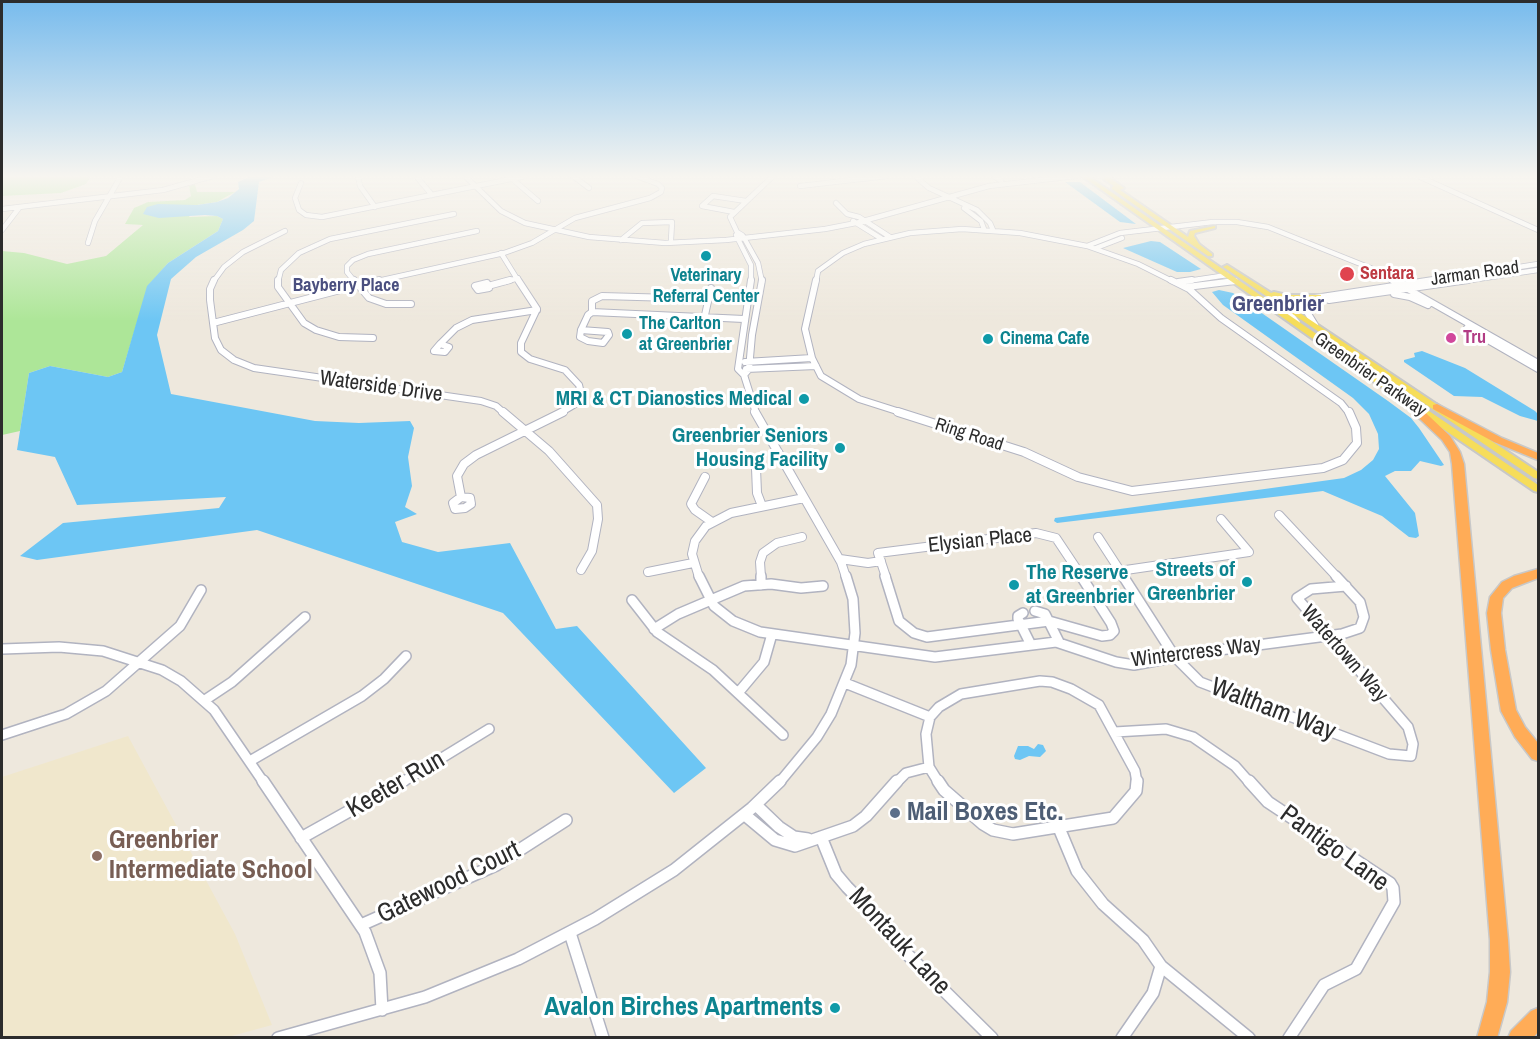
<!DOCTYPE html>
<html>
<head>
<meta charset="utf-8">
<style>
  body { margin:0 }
  #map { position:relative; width:1540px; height:1039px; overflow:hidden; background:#eee8dd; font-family:"Archivo Narrow",sans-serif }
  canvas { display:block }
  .frame { position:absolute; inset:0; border:3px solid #2c2c2c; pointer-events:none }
</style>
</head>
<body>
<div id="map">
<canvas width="1540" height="1039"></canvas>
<div class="frame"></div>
</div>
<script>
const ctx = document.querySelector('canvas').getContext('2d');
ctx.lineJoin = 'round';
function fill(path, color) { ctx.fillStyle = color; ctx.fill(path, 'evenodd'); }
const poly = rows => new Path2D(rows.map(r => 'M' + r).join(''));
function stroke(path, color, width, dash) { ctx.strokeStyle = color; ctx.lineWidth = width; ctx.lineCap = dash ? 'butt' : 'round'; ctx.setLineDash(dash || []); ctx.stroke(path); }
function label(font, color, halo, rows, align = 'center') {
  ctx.font = font + ' "Archivo Narrow",sans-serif'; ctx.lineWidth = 6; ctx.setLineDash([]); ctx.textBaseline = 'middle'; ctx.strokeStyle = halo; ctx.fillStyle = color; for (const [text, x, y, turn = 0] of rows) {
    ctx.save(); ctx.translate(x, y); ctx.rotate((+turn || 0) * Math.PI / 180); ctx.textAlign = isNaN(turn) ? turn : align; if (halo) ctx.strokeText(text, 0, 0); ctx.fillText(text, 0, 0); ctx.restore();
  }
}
fill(poly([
  [128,736,235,934,272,1025,228,1037,2,1037,2,777]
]), '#f0e7cc');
fill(poly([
  [2,176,85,176,90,178,86,184,61,193,2,196],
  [195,184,197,192,235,192,217,202,197,205,189,217,217,216,223,219,218,231,168,263,148,286,122,372,108,377,50,366,29,373,20,431,2,435,2,251,24,253,67,264,106,256,143,225,125,224,134,208,148,202,185,200,191,196,189,186]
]), '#ade698');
fill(poly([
  [251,176,276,176,259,182,254,221,243,230,196,257,171,279,157,335,171,394,315,421,359,423,410,421,414,428,408,457,412,486,405,507,417,514,395,522,402,542,438,552,510,543,556,629,577,626,706,768,674,793,503,613,257,530,37,560,20,556,63,523,219,508,226,497,77,505,55,457,17,450,29,373,50,366,108,377,122,372,147,286,168,263,218,231,223,219,217,216,205,215,159,218,143,214,147,207,158,204,197,205,217,202,228,198,239,189,238,182],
  [1065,182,1080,182,1136,224,1120,222],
  [1151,241,1160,242,1201,269,1190,272,1177,272,1123,248],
  [1219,290,1233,293,1388,401,1411,418,1419,428,1444,465,1441,466,1420,461,1411,471,1395,471,1385,476,1415,513,1419,536,1416,538,1409,537,1382,516,1323,491,1057,523,1054,521,1055,518,1344,478,1361,470,1373,460,1379,449,1378,434,1369,414,1353,398,1223,305,1212,292],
  [1422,351,1465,368,1535,411,1538,414,1538,421,1520,416,1482,397,1454,396,1404,362,1404,360,1415,357,1414,353],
  [1038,744,1043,745,1046,751,1040,757,1029,756,1020,760,1015,759,1014,756,1018,746,1028,746,1034,749]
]), '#6dc6f4');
const minorFar4 = poly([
  [358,176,360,186,375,207],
  [416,176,432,195],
  [465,176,501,211,525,223,589,237,665,243,726,240,825,229,856,223,989,186,1076,176],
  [573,176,589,188],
  [915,176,929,188,977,210,990,223,993,230],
  [994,176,1001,181],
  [1418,176,1538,230],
  [510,177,538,201],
  [301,183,295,198,299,210,306,215,322,217,526,176],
  [800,186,887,176],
  [836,203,847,214,859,217,890,237],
  [964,208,981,221,984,229],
  [2,209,163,190,213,176],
  [734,212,702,206,713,196,746,201],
  [853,221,882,239],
  [2,230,19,208],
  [736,235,751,265,751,282],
  [742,235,737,232,730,217,773,176],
  [743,236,758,263,762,282],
  [621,240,642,223,672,222,671,240],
  [88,243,95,221,121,176],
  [1087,246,1120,233,1213,222,1237,222,1268,227,1373,269,1395,282],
  [1096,248,1122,238],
  [501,253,519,282],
  [213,282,224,267,243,252,285,231],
  [278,282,281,270,299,253,330,239,454,214],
  [355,282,347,272,347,266,353,260,368,254,477,231],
  [373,282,504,253,532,243,575,218,650,198,661,192,662,188,658,184,636,176],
  [505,282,518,278],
  [816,282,818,271,843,253,864,244,910,233,962,229,1020,233,1087,246,1138,264,1174,282],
  [1181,282,1227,275],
  [1231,282,1235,281],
  [1423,282,1538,264],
  [1458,282,1538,270]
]);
const minorFar3 = poly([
  [214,280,210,289,210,300,215,338,221,350,234,360,254,368,481,401,496,406,504,413],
  [278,280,278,287,304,323,316,330,339,337,373,338],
  [354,280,369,298,386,304,411,304],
  [518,280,537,309,521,343,521,352,530,359,565,370,579,385,581,393,577,403,560,413],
  [751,280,738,369,744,375,756,413],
  [816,280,805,329,812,358,821,376,859,399,903,413],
  [1171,280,1189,289,1221,318,1341,403,1349,413],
  [1392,280,1538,363],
  [1178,282,1192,280],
  [487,283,489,288,478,290,475,286,487,283],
  [488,286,510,280],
  [1187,287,1235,281],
  [1394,294,1410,297,1428,305],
  [1329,300,1468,280],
  [592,312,744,319],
  [592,312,592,301,602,296,708,299],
  [705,315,711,288],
  [213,323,379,280],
  [1297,323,1290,314,1290,308,1302,300,1433,280],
  [1315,325,1304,307,1317,302],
  [1467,328,1538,369],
  [581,330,608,332,609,335,603,343,588,341,580,337,581,330],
  [581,330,588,315,592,312],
  [440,344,449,347,445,352,434,351,440,344],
  [440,344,456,328,472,320,537,310],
  [745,362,812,358],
  [746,369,816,366],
  [744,375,749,369,752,335,762,280]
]);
const minorFar2 = poly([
  [503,412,549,451,597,505,598,519,592,551,581,570],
  [755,412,841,562,846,577],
  [898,412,1024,452,1078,477,1132,491,1323,468,1343,460,1357,443,1356,428,1349,412],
  [756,468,757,493,762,506],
  [705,477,691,504,695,510,712,522],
  [461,497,470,498,471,504,465,508,455,509,453,503,461,497],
  [461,497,457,476,464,464,476,455,563,412],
  [1279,515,1337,577],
  [1098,537,1124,577],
  [840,559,868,563,881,561],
  [1119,571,1249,552,1221,519],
  [648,572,693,563],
  [699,577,692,554,695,541,706,526,731,513,804,498],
  [761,577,760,562,763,553,777,543,802,537],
  [886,577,878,553,1036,533,1056,538,1082,577]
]);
const minorFar1 = poly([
  [699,576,714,606,733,621,760,632,935,657,1056,642,1116,662,1134,665,1204,652,1342,634,1360,628,1364,617,1360,602,1336,576],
  [761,576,761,585],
  [885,576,899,621,914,633,927,637,1049,621,1102,636,1110,635,1114,631,1111,623,1081,576],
  [1123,576,1175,657,1200,682,1389,754,1411,756,1413,744,1408,727,1297,598,1311,589,1346,586],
  [632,600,657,632,713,670,783,735],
  [1035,611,1045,614,1059,642],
  [1023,613,1018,616,1018,619,1031,645],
  [654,629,678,614,744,586,771,584,801,588,823,586],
  [2,649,59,647,103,651,162,670,181,681,214,710,264,783],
  [845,683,930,717],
  [738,693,764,662,772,634],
  [205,700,232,682,305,617],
  [1115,732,1166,729,1193,737,1235,766,1250,783],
  [2,735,66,714,106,691,180,626,201,590],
  [250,761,362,696,384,679,406,656],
  [929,767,939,783],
  [929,767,926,734,930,717,939,707,961,694,1040,681,1052,682,1071,689,1099,705,1135,771,1137,783],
  [401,783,489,729],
  [779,783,817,737,831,714,851,665,855,633,853,599,846,576],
  [896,783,906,773,929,767]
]);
const minor = poly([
  [263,781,365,932,380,973,382,1010],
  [938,781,944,790,983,824,993,830,1013,834,1113,818,1136,791,1137,781],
  [1249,781,1268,802,1390,883,1393,888,1394,902,1356,969,1324,985,1289,1038],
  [756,805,779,827,794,837,808,839],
  [745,815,775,840,795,846,853,826,866,816,897,781],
  [1059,828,1077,871,1103,904,1143,940,1161,966,1249,1038],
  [821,837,836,874,847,887,882,923,907,954,992,1038],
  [301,838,403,781],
  [361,925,496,865,566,820],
  [570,933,603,1038],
  [278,1038,425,997,518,959,595,919,674,870,752,808,780,781],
  [1122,1038,1153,993,1161,966]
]);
const major = poly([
  [1082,176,1088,176,1370,371,1538,485,1538,492,1534,491,1364,375,1082,176],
  [1103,176,1109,176,1110,178,1124,188,1120,190,1188,237,1190,231,1215,226,1215,228,1195,233,1194,236,1199,244,1212,254,1212,256,1208,256,1112,189,1112,187,1114,186,1105,180,1103,176],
  [1227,265,1271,293,1274,292,1287,295,1321,295,1321,299,1287,299,1276,297,1538,472,1538,479,1534,478,1225,268,1223,267,1227,265]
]);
const highway = poly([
  [1404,395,1408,396,1450,436,1460,452,1464,464,1508,940,1510,972,1507,1002,1497,1038,1477,1038,1487,1002,1490,972,1490,940,1452,464,1450,452,1442,440,1400,400,1400,396,1404,395],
  [1437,404,1502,438,1538,453,1538,460,1494,442,1433,409,1433,405,1437,404],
  [1538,569,1538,578,1512,588,1503,598,1501,613,1505,650,1516,710,1525,727,1538,743,1538,761,1532,759,1515,737,1501,711,1491,650,1487,613,1490,597,1502,582,1514,576,1538,569],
  [1538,1008,1538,1032,1533,1038,1508,1038,1511,1031,1531,1011,1538,1008]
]);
stroke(minorFar4, '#b1b3c0', 6);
stroke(minorFar3, '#b1b3c0', 8);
stroke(minorFar2, '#b1b3c0', 10);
stroke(minorFar1, '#b1b3c0', 12);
stroke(minor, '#b1b3c0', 14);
stroke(major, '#c8c8c8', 4);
stroke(highway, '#c8c8c8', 3);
stroke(minorFar4, '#fff', 4.5);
stroke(minorFar3, '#fff', 6);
stroke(minorFar2, '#fff', 8);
stroke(minorFar1, '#fff', 9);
stroke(minor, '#fff', 11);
fill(major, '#f6dd5a');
fill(highway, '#ffac57');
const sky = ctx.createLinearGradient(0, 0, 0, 321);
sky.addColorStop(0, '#77bbed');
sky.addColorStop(0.55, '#f7f5f0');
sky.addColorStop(1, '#f7f5f000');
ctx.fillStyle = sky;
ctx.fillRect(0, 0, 1540, 321);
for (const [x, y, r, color] of [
  [706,256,6,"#0f9aa8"],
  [1347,274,8,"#e0444e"],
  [627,334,6,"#0f9aa8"],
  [1451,338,6,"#d1479c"],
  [988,339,6,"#0f9aa8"],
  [804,399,6,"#0f9aa8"],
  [840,448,6,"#0f9aa8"],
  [1247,582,6,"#0f9aa8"],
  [1014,585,6,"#0f9aa8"],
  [895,813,6,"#5c6f8a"],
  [97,856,6,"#8d6e63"],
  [835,1008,6,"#0f9aa8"]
]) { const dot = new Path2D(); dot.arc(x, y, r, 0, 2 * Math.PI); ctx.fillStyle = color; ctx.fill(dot); stroke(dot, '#fff', 2); }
label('bold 18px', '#be3a42', '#fff', [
  ["Sentara",1360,274]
], 'left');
label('18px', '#2c2c2c', '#fff', [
  ["Jarman Road",1475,274,-8],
  ["Greenbrier Parkway",1370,375,35],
  ["Ring Road",969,435,18]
]);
label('bold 18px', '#0d838f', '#fff', [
  ["Veterinary",706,276,"center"],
  ["Referral Center",706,297,"center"],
  ["The Carlton",639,324],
  ["at Greenbrier",639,345],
  ["Cinema Cafe",1000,339]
], 'left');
label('bold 18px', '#4a4f7f', '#fff', [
  ["Bayberry Place",346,286]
]);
label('bold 18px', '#b23c85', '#fff', [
  ["Tru",1463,338]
], 'left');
label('21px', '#2c2c2c', '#fff', [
  ["Waterside Drive",381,387,8],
  ["Elysian Place",980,541,-6],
  ["Wintercress Way",1196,653,-7],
  ["Watertown Way",1344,654,49]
]);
label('bold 21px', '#0d838f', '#fff', [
  ["MRI & CT Dianostics Medical",792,399],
  ["Greenbrier Seniors",828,436],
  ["Housing Facility",828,460],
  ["Streets of",1235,570],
  ["Greenbrier",1235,594],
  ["The Reserve",1026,573,"left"],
  ["at Greenbrier",1026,597,"left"]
], 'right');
label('bold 22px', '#4a4f7f', '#fff', [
  ["Greenbrier",1278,305]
]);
label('26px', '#2c2c2c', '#fff', [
  ["Waltham Way",1273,710,21],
  ["Keeter Run",396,785,-30],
  ["Pantigo Lane",1334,849,36],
  ["Gatewood Court",449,883,-26],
  ["Montauk Lane",899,942,47]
]);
label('bold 26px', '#4e5e75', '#fff', [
  ["Mail Boxes Etc.",907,813]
], 'left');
label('bold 26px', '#785e54', '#fff', [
  ["Greenbrier",109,841],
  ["Intermediate School",109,871]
], 'left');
label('bold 26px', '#0d838f', '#fff', [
  ["Avalon Birches Apartments",823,1008]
], 'right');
</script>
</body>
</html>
